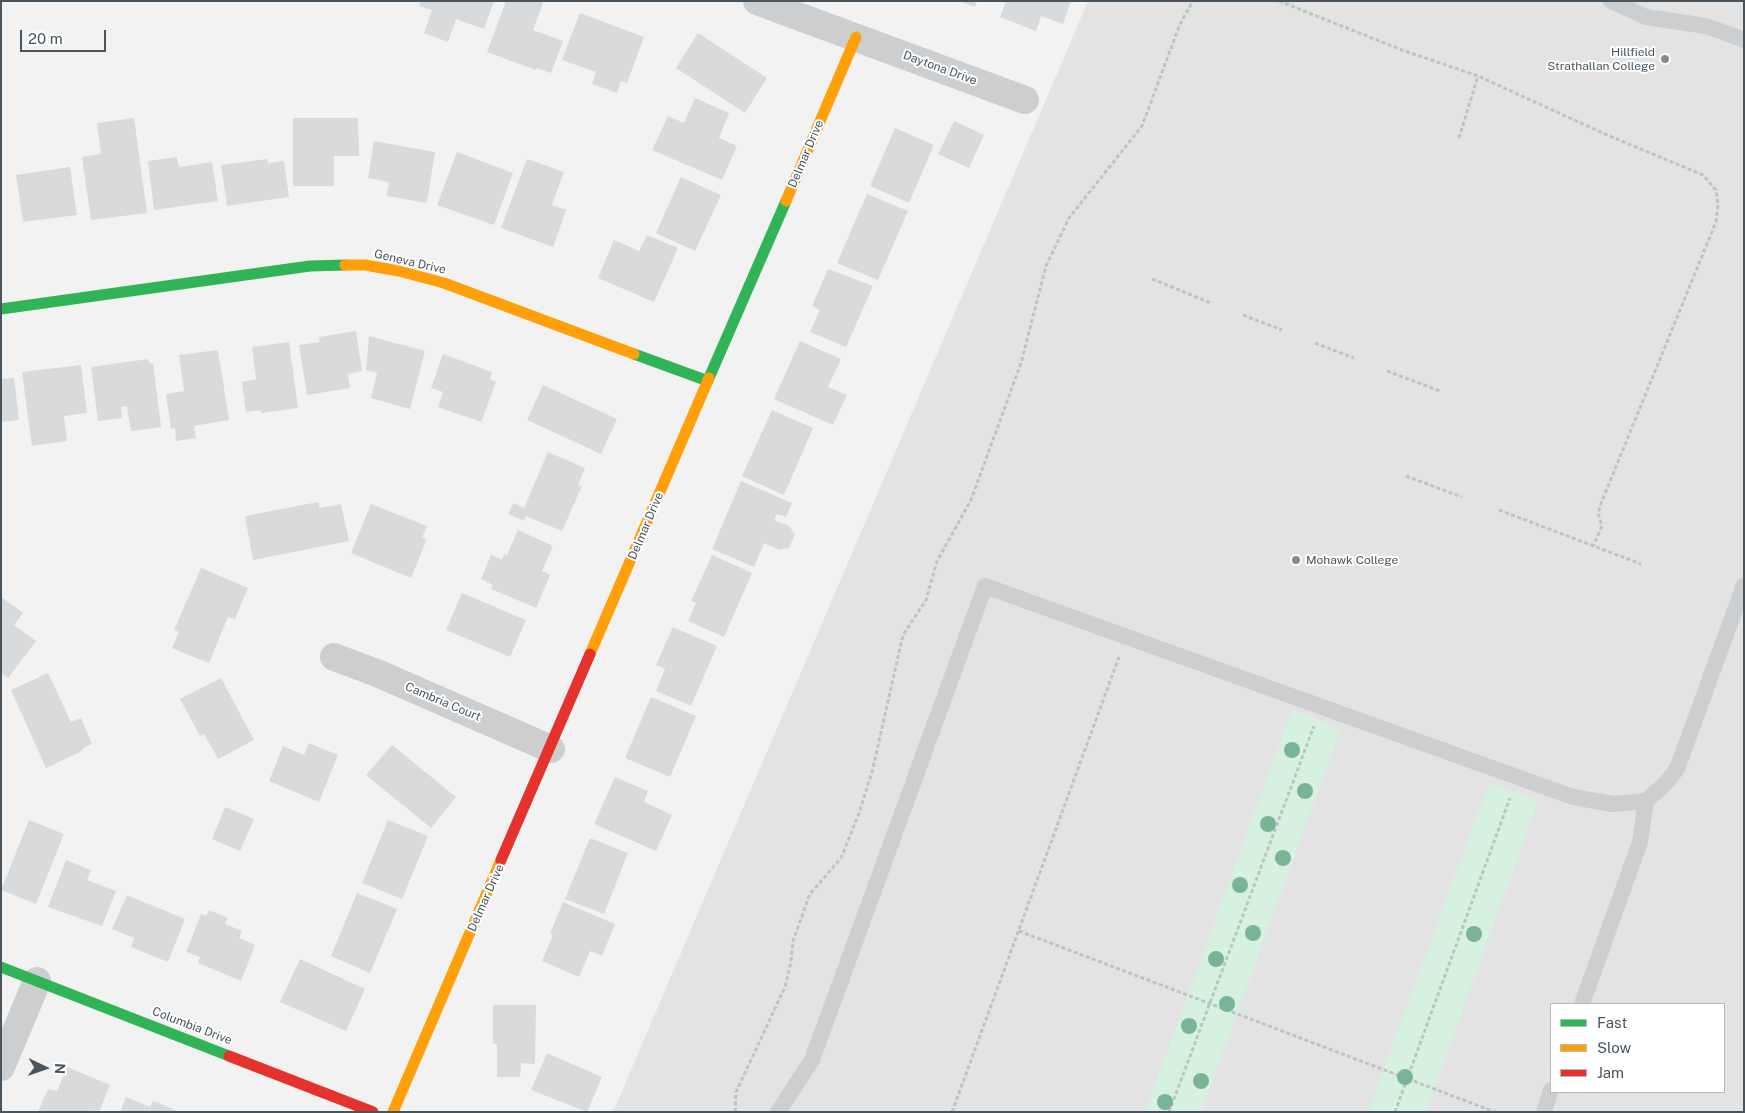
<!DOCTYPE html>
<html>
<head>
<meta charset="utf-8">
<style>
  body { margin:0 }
  #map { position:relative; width:1745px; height:1113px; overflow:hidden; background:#f2f2f2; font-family:"Public Sans",sans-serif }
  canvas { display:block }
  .frame { position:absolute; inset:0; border:2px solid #48555f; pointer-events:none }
  .legend { position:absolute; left:1550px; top:1003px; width:175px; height:90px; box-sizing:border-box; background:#fff; border:1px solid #b6bbbf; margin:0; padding:6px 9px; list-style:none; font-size:15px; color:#48555f }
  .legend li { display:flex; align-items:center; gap:10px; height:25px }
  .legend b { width:25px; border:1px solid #b6bbbf }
  .north { position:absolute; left:20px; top:1043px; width:50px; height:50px; -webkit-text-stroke:4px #fff; paint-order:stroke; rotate:93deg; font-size:14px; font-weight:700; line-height:20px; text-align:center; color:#48555f }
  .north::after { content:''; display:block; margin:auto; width:18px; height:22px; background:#48555f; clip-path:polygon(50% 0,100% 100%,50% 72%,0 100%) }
  .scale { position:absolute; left:20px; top:30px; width:86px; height:22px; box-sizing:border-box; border:2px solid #48555f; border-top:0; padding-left:6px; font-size:15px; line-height:18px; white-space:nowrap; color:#48555f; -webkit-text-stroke:4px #fff; paint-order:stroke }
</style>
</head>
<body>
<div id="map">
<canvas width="1745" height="1113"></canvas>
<div class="frame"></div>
<ul class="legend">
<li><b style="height:6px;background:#30b455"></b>Fast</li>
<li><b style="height:6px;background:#ff9f0a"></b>Slow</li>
<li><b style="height:6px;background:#e5322d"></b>Jam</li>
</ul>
<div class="north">N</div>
<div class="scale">20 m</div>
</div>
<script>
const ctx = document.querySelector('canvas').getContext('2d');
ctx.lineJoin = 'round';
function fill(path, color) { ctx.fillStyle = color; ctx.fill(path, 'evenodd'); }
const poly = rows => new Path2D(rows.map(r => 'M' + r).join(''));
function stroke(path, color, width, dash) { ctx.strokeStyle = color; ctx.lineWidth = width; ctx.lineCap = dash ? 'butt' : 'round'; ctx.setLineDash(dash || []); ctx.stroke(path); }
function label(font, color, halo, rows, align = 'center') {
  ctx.font = font + ' "Public Sans",sans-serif'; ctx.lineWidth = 4; ctx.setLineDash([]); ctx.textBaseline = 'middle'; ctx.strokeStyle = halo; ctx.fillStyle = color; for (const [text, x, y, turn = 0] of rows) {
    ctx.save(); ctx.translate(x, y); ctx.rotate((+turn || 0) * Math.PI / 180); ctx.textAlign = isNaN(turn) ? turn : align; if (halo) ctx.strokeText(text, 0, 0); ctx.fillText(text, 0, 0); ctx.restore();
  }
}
fill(poly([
  [1088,1,1744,1,1744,1112,613,1112],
  [1551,1004,1724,1004,1724,1092,1551,1092]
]), '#e4e3e4');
fill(poly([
  [1292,710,1341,729,1201,1112,1145,1112],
  [1489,783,1538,801,1426,1112,1368,1112]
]), '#d6f1e0');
fill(poly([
  [421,1,494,1,484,29,456,19,448,42,424,33,432,10,419,6],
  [506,1,538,1,543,3,533,30,563,41,551,73,537,68,536,70,487,52],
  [959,1,977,1,975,7],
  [1006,1,1071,1,1063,24,1041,16,1036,31,1000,17],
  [580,13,644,37,627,83,621,81,617,93,592,84,596,72,562,60],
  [698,33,767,78,745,113,676,68],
  [695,98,729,113,719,138,737,146,722,180,652,150,668,116,684,123],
  [134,118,147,213,91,220,82,157,101,154,97,123],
  [293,118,358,118,359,156,334,156,334,186,293,186],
  [954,121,984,135,969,168,938,154],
  [895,128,934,145,909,203,870,186],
  [374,141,435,152,427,203,387,196,389,182,368,178],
  [457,152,513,173,494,225,437,205],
  [177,157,179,167,212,162,218,201,154,210,148,161],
  [267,159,268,163,284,161,289,197,227,206,221,165],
  [527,159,564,172,552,205,566,210,553,247,501,228],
  [70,167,77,215,23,222,16,175],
  [681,177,721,195,695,251,656,233],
  [867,194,908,211,878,280,837,263],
  [647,235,678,248,654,302,598,278,614,240,639,251],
  [828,269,873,286,846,347,810,332,820,310,812,306],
  [356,331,362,371,348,374,350,388,307,395,299,345,320,342,319,337],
  [369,336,425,351,410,409,371,398,377,373,366,370],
  [800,341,841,359,828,387,847,395,833,425,774,399],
  [289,342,298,408,261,413,261,410,246,412,242,382,256,379,252,347],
  [218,350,229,420,194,426,196,438,176,441,175,428,171,429,166,394,184,391,179,355],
  [443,354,492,372,490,379,496,382,481,422,438,407,443,392,431,388],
  [148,359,149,363,153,363,161,427,131,431,127,406,121,407,122,418,98,421,91,367],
  [81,365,87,413,64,416,67,441,32,446,22,372],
  [14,378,19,420,1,422,1,379],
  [543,385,617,419,601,454,527,420],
  [772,410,813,428,784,495,742,476],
  [548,452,585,468,578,485,582,486,562,531,526,516,524,521,508,514,513,503,524,508],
  [741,481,792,503,786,517,777,514,774,520,789,526,795,534,789,548,780,550,764,543,754,567,712,549],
  [318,502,320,508,341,504,349,541,253,560,245,516],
  [371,504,427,526,422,538,427,539,411,578,351,553],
  [518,530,553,546,542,571,550,575,536,608,491,589,493,585,481,579,491,555,502,560,504,554,507,555],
  [712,555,752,573,724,637,688,621,696,603,691,601],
  [201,568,248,588,235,619,228,617,209,663,172,648,179,632,174,630],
  [462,593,526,620,510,657,446,630],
  [1,597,23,613,14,625,36,641,8,678,1,673],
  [673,627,717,646,691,706,656,691,665,669,656,665],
  [48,673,71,722,81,718,92,744,82,749,82,751,46,768,11,690],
  [221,678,254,740,218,759,204,734,200,736,180,699],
  [651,697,696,716,670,777,625,758],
  [309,743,338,755,319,802,269,781,283,746,304,755],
  [392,745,456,797,431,828,366,775],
  [615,777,648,791,644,802,672,815,656,851,594,824],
  [225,807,254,819,240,851,212,839],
  [29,820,64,834,36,904,1,890],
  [388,820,428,836,402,899,362,883],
  [590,838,628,853,604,914,565,899],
  [66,860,91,870,87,880,116,891,102,926,48,907],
  [357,893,397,909,370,973,331,956],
  [127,895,185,919,168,962,131,947,134,938,112,929],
  [563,902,615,924,602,956,590,951,579,977,542,961,553,935,550,934],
  [209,910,228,918,225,924,242,931,239,938,255,945,241,981,198,963,200,957,186,952,201,914,206,916],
  [300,959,365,989,346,1031,280,1002],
  [493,1005,536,1005,535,1064,521,1063,520,1077,497,1077,497,1044,493,1044],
  [547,1053,602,1077,587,1112,531,1090],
  [67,1067,110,1085,99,1112,95,1110,94,1112,38,1112,48,1089,57,1091],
  [126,1097,150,1107,153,1101,180,1112,120,1112]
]), '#d9dadc');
stroke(poly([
  [1279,1,1402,50,1478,76,1605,134,1703,175,1716,190,1718,205,1716,222,1602,501,1598,513,1602,526,1593,546],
  [1459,138,1478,76],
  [1152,279,1211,303],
  [1243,315,1282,330],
  [1315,343,1354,358],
  [1387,371,1440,391],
  [1406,476,1462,497],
  [1499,510,1641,564],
  [1019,931,1495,1112],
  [735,1112,736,1092,785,987,791,962,793,941,810,894,841,858,858,816,872,772,903,635,926,600,937,561,971,500,1021,363,1046,266,1069,218,1142,126,1180,24,1193,1],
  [952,1112,1119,657],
  [1169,1112,1314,726],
  [1395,1112,1510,798]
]), '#b9c6c2', 3, [4, 2.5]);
stroke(poly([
  [1611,1,1646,17,1706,26,1744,40],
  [1582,1004,1640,842,1646,801],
  [778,1112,812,1060,985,586,1573,797,1613,804,1646,801,1665,784,1677,769,1744,585],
  [1544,1112,1551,1090]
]), '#ccced0', 16);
stroke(poly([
  [757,1,1025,100],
  [334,657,377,673,551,749],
  [1,1067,37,981]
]), '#ccced0', 28);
stroke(poly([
  [1,309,310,266,345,265],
  [634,354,708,381],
  [709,378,786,201],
  [1,967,229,1056]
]), '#30b455', 11);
stroke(poly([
  [786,201,856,37],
  [345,265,365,265,399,271,444,283,634,354],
  [590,654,709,378],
  [393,1112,501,860]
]), '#ff9f0a', 11);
stroke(poly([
  [501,860,590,654],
  [229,1056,373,1112]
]), '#e5322d', 11);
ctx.fillStyle = '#79b595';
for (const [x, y] of [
  [1292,750],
  [1305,791],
  [1268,824],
  [1283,858],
  [1240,885],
  [1253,933],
  [1474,934],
  [1216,959],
  [1227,1004],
  [1189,1026],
  [1405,1077],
  [1201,1081],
  [1165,1102]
]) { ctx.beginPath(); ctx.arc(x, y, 8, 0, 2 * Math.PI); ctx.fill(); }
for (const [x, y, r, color] of [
  [1665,59,5,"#848c92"],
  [1296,560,5,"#848c92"]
]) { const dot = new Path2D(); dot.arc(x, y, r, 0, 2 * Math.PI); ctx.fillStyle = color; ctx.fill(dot); stroke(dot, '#fff', 2); }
label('12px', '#48555f', '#fff', [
  ["Hillfield",1655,52],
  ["Strathallan College",1655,66],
  ["Mohawk College",1306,560,"left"]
], 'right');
label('12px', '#48555f', '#fff', [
  ["Daytona Drive",940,68,20],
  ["Delmar Drive",806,154,-67],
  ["Geneva Drive",410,262,13],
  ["Delmar Drive",646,526,-67],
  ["Cambria Court",443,702,23],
  ["Delmar Drive",486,898,-66],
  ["Columbia Drive",192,1026,21]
]);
</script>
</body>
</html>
